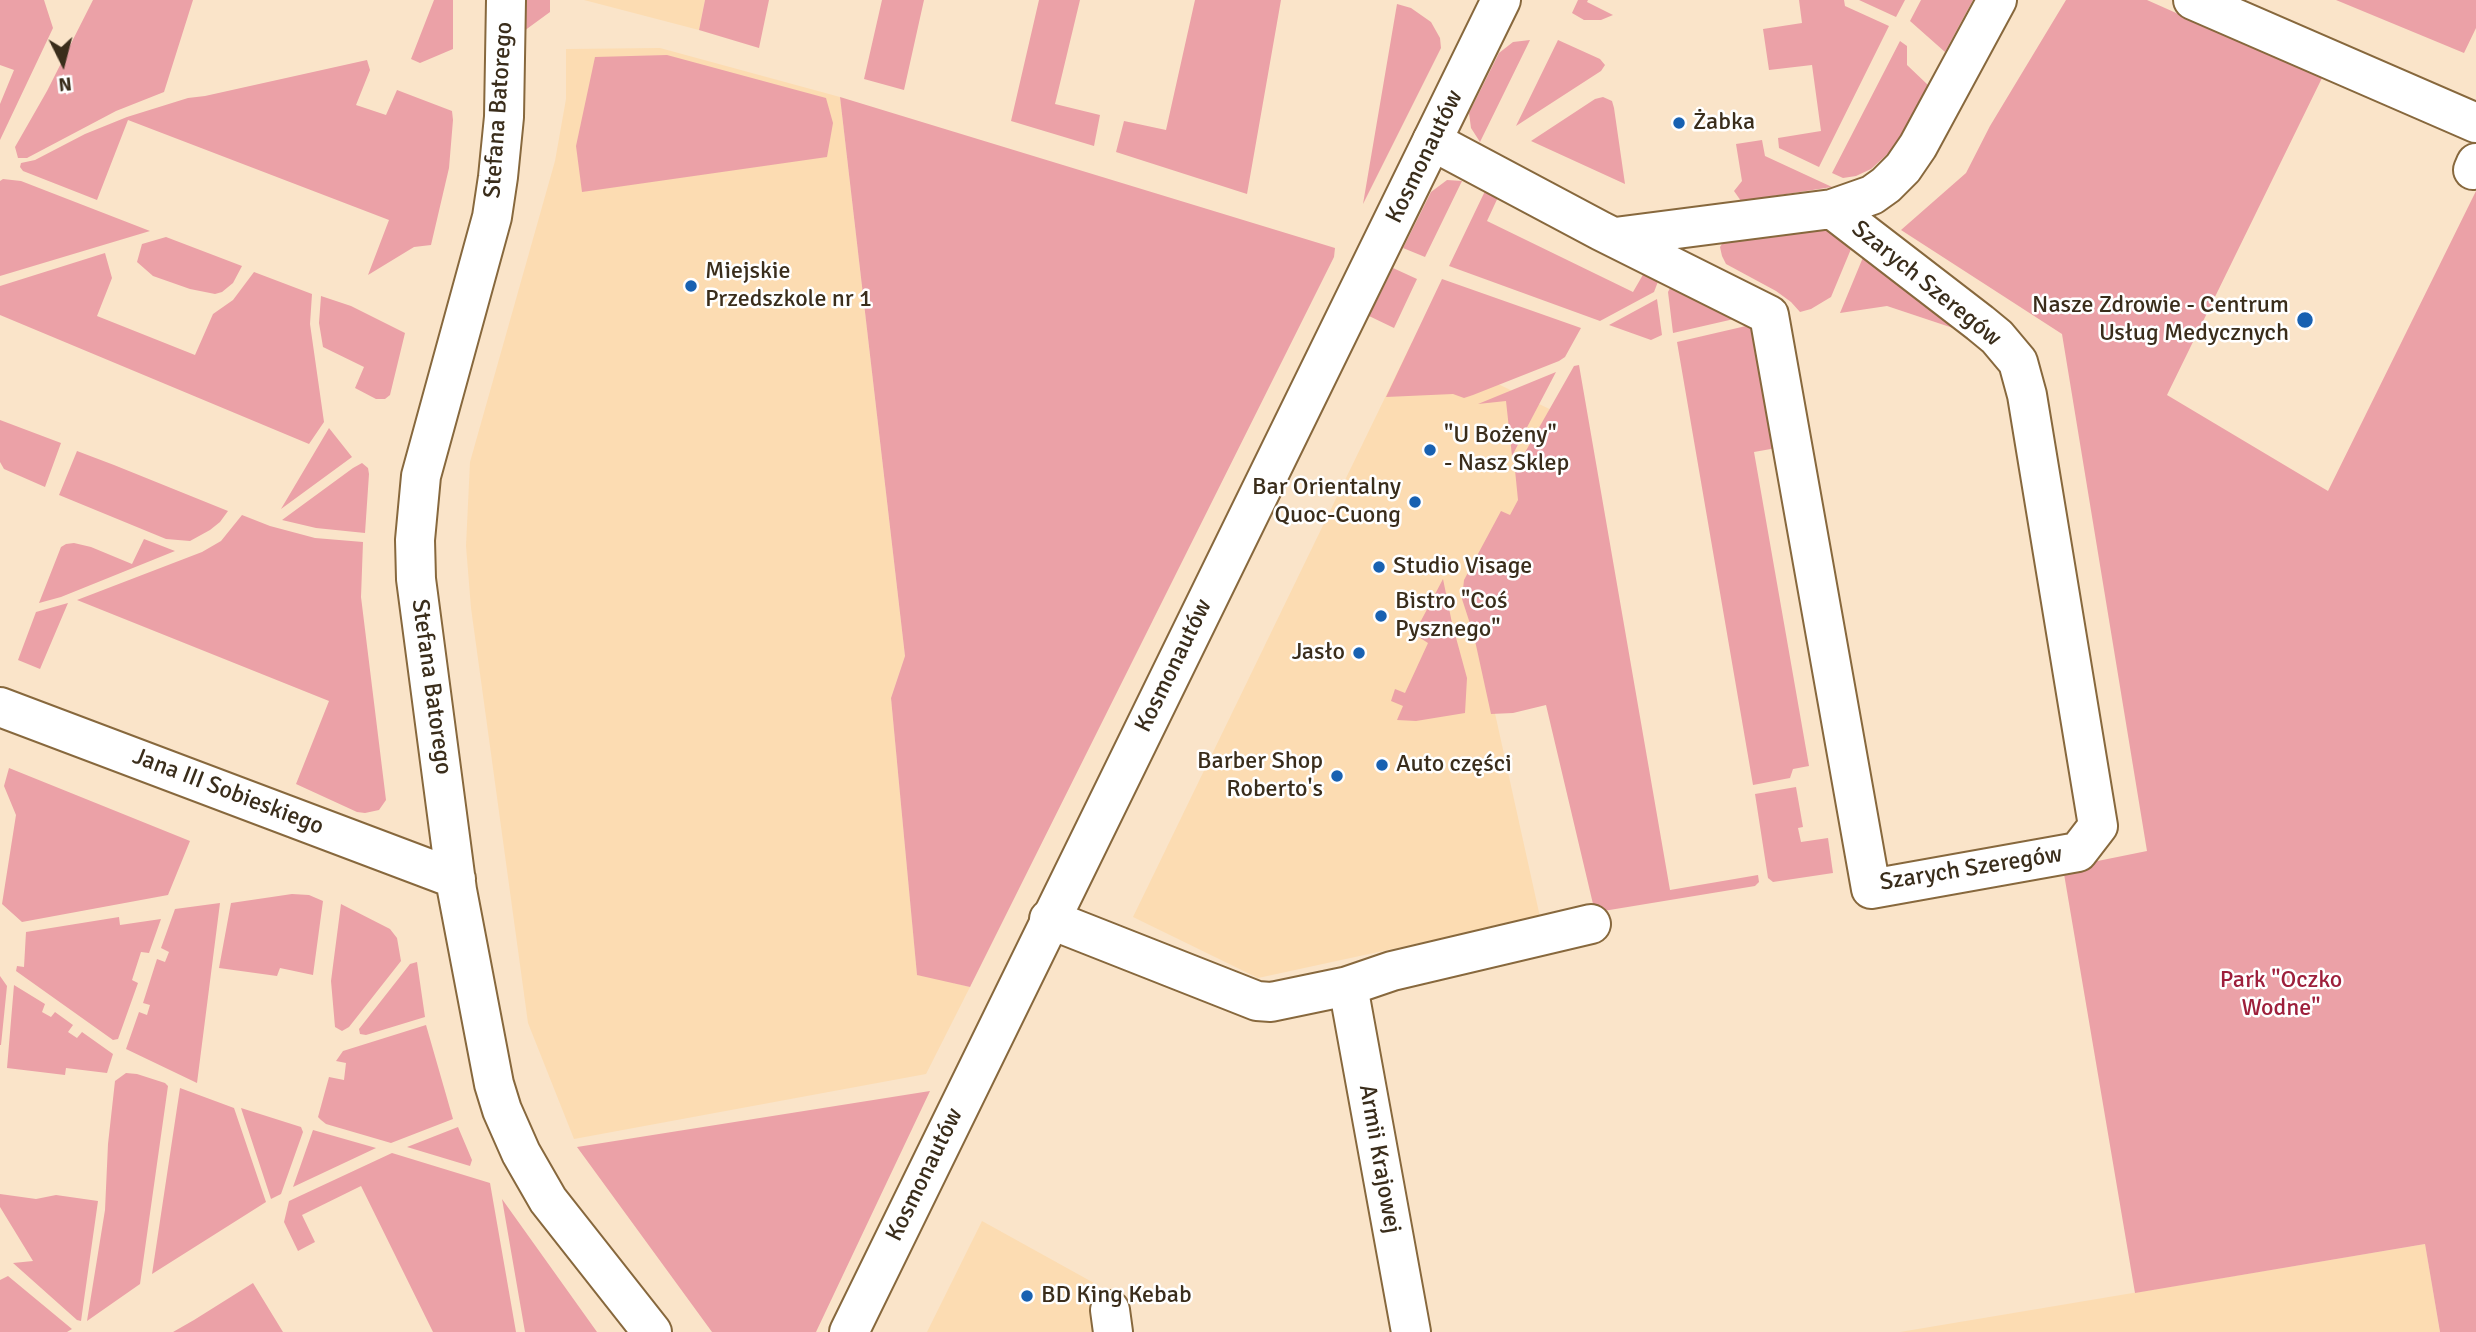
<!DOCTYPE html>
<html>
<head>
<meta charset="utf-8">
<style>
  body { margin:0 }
  #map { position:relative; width:2476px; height:1332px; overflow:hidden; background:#fae4c9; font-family:Signika,sans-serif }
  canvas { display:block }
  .north { position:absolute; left:28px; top:28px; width:70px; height:70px; -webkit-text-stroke:5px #fff; paint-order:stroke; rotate:174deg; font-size:19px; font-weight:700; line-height:28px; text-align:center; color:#3a2d1b }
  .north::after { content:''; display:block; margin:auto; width:24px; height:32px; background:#3a2d1b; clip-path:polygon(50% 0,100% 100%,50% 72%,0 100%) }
</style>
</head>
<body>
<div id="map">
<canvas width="2476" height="1332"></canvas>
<div class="north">N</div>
</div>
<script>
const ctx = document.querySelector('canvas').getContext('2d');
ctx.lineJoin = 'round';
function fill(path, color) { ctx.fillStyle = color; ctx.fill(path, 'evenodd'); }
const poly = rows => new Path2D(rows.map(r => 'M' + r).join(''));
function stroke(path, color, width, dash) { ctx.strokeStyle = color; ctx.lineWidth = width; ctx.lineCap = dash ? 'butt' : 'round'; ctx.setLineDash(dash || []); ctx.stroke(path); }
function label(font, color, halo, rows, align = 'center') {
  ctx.font = font + ' Signika,sans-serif'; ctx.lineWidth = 5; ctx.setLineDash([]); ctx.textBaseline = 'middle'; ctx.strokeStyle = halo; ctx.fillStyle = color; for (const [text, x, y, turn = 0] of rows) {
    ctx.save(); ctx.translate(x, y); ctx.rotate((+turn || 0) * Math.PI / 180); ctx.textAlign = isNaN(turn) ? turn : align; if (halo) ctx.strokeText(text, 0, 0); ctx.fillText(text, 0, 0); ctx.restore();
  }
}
fill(poly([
  [584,0,705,0,699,30],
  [660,48,840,97,905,656,891,698,917,974,970,987,926,1074,574,1139,528,1023,471,608,466,546,470,462,555,161,566,99,566,49],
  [1412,342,1576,422,1477,632,1540,917,1258,978,1133,917],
  [982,1221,1094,1283,1103,1332,927,1332],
  [2425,1244,2440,1332,1900,1332]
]), '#fcdcb2');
fill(poly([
  [0,0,44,0,53,28,0,140,0,104,14,70,0,65],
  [93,0,193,0,164,92,116,111,27,158,18,158,15,147,47,91],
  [434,0,453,0,453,49,420,63,411,59],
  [524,0,550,0,550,12,524,31],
  [705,0,769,0,759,48,699,30],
  [882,0,924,0,904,90,864,79],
  [1039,0,1080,0,1055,104,1100,115,1094,146,1011,121],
  [1195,0,1281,0,1247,194,1116,152,1124,121,1166,130],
  [1578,0,1588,0,1587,2,1613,15,1601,20,1584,20,1572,13],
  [1799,0,1844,0,1845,6,1889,26,1819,167,1779,148,1778,138,1821,131,1812,65,1769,70,1763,29,1802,23],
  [1859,0,1905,0,1896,17],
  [1921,0,1973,0,1945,52,1910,21],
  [2066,0,2147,0,2322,78,2167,395,2328,491,2476,191,2476,1332,2440,1332,2425,1244,2135,1293,2063,868,2147,851,2062,334,1901,230,1966,173,1990,126],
  [2336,0,2476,0,2476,28,2464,53],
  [1397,4,1411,8,1431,22,1440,38,1441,48,1363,204],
  [1530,40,1480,142,1471,128,1469,113,1499,53,1513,42],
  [1558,40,1600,59,1605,65,1601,71,1516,126],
  [1900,41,1907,46,1907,65,1928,85,1894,148,1871,169,1856,176,1843,178,1832,173],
  [667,55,826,98,833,123,827,157,582,192,576,146,595,57],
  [367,60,370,70,356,105,386,115,397,90,452,111,453,120,449,168,431,245,414,247,368,275,389,220,128,120,97,200,23,171,20,167,21,163,35,160,85,134,127,117,188,98,205,96],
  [840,97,1335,248,1334,257,970,987,917,975,891,698,905,656],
  [1603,97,1612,101,1614,108,1625,184,1531,141,1595,99],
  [1762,140,1765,156,1832,187,1741,201,1734,191,1742,181,1736,144],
  [3,179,21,181,150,231,0,276,0,181],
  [1447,180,1462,181,1425,257,1403,248,1431,192],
  [1486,189,1500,193,1487,221,1633,292,1648,266,1659,279,1654,292,1600,321,1449,266],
  [1822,223,1848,242,1851,249,1831,297,1811,309,1800,312,1791,302,1776,291,1726,264,1722,256,1720,247,1725,239],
  [166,237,242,266,233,283,222,292,215,294,190,289,153,276,137,262,142,244],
  [105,253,112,278,97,316,195,355,213,314,233,300,254,272,312,294,310,324,324,422,309,444,0,315,0,286],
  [1864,255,1968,333,1887,306,1840,313],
  [1393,268,1417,279,1394,328,1369,316],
  [1442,279,1581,328,1565,357,1559,361,1473,395,1464,398,1453,394,1386,397],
  [1673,282,1747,316,1673,333,1668,292],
  [321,296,351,306,405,333,390,395,385,399,376,399,355,388,364,367,323,347,319,323],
  [1657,299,1662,335,1651,340,1609,325],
  [1746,326,1755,329,1782,447,1754,452,1809,766,1793,769,1790,778,1753,785,1677,342],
  [1579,365,1670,890,1758,875,1759,882,1755,886,1567,917,1564,914,1567,909,1593,904,1546,705,1513,713,1491,714,1474,636,1462,599,1464,580,1501,511,1510,515,1518,500,1515,470,1574,366],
  [1556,372,1512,456,1506,401,1478,404],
  [0,420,61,443,45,487,4,469,0,462],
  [329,428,352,457,281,509],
  [77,451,114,465,228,511,220,522,210,530,190,541,166,539,59,495],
  [362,463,368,468,369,474,365,533,316,528,282,520,353,468],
  [242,515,270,526,315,538,363,542,361,597,386,800,379,810,365,813,357,812,296,784,329,701,77,600,202,552,221,541],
  [144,539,175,551,61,597,39,603,61,547,66,544,74,543,91,547,132,564],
  [1443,579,1452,623,1467,678,1465,713,1416,721,1397,720,1403,706,1391,701,1395,689,1405,693,1428,643,1414,634],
  [68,603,40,669,18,660,36,612],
  [9,768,190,841,168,895,22,922,2,904,16,815,4,786],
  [1796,787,1803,827,1798,828,1801,842,1828,838,1833,873,1773,882,1768,878,1755,794],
  [292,894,309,895,323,901,313,975,280,968,277,976,219,968,231,903],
  [220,903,197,1083,126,1049,139,1012,147,1015,150,1005,143,1003,157,959,165,962,169,952,161,948,175,909],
  [341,904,390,929,397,938,401,961,349,1027,342,1031,335,1027,331,981],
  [119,917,120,925,161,919,149,953,141,952,132,980,138,983,118,1039,113,1040,16,971,17,966,24,967,26,932],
  [417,962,425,1017,366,1035,360,1034,359,1029,410,964],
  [0,976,7,986,1,1045,0,1045],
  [14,985,45,1004,42,1012,51,1017,55,1012,73,1025,68,1032,77,1038,82,1032,113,1054,107,1073,66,1068,65,1075,7,1068],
  [426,1025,453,1119,391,1143,326,1124,321,1120,318,1117,329,1077,344,1080,346,1063,336,1061,343,1051],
  [126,1073,137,1074,165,1083,168,1086,140,1284,87,1321,105,1210,108,1144,115,1081],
  [180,1088,234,1108,266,1202,152,1274],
  [930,1091,816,1332,712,1332,577,1147],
  [241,1108,301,1127,303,1132,281,1194,271,1199],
  [458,1127,472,1160,470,1166,407,1147],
  [313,1130,376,1148,293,1187],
  [392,1153,490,1183,516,1332,433,1332,361,1186,302,1215,315,1242,298,1251,284,1222,289,1201],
  [0,1194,36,1199,56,1195,98,1201,81,1321,77,1320,13,1263,33,1261,0,1207],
  [502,1199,597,1332,525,1332],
  [8,1276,72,1329,67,1332,0,1332,0,1280],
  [253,1283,283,1332,173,1332,194,1320]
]), '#eba1a7');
const minor = poly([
  [506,0,504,117,498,177,492,217,421,476,415,540,416,579,457,890,494,1084,502,1110,521,1153,548,1200,652,1332],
  [2193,0,2476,123],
  [1432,141,1601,231,1769,315,1871,889,2078,852,2098,826,2027,395,2018,362,1997,337,1980,323,1832,209],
  [2473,170,2476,163],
  [1615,237,1832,209,1872,195,1886,185,1903,168,1918,146,1997,0],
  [0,707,456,879],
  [1049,919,1257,1001,1271,1002,1348,986,1411,1332],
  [1348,986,1392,971,1591,924],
  [1110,1310,1113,1332]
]);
const tertiary = poly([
  [849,1332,1501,0]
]);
stroke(minor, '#87683d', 42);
stroke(tertiary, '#87683d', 42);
stroke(minor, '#fff', 38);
stroke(tertiary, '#fff', 38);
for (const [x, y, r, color] of [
  [1679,123,7,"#1861b1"],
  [691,286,7,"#1861b1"],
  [2305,320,9,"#1861b1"],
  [1430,450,7,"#1861b1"],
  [1415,502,7,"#1861b1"],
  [1379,567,7,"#1861b1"],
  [1381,616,7,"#1861b1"],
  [1359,653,7,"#1861b1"],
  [1382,765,7,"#1861b1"],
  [1337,776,7,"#1861b1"],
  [1027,1296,7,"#1861b1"]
]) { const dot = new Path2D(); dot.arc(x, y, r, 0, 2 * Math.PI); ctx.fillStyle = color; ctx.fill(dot); stroke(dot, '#fff', 2.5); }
label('24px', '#3a2d1b', '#fff', [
  ["Stefana Batorego",499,110,-86],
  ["Kosmonautów",1425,157,-64],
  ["Szarych Szeregów",1926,284,39],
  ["Kosmonautów",1174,666,-64],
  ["Stefana Batorego",431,687,82],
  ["Jana III Sobieskiego",228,792,21],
  ["Szarych Szeregów",1971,869,-9],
  ["Armii Krajowej",1379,1159,80],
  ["Kosmonautów",925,1175,-64]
]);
label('24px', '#3a2d1b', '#fff', [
  ["Żabka",1693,123],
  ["Miejskie",705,272],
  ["Przedszkole nr 1",705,300],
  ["Nasze Zdrowie - Centrum",2289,306,"right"],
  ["Usług Medycznych",2289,334,"right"],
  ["\"U Bożeny\"",1444,436],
  ["- Nasz Sklep",1444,464],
  ["Bar Orientalny",1401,488,"right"],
  ["Quoc-Cuong",1401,516,"right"],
  ["Studio Visage",1393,567],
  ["Bistro \"Coś",1395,602],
  ["Pysznego\"",1395,630],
  ["Jasło",1345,653,"right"],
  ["Barber Shop",1323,762,"right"],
  ["Roberto's",1323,790,"right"],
  ["Auto części",1396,765],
  ["BD King Kebab",1041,1296]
], 'left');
label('24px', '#9d1f3b', '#fff', [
  ["Park \"Oczko",2281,981],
  ["Wodne\"",2281,1009]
]);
</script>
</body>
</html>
